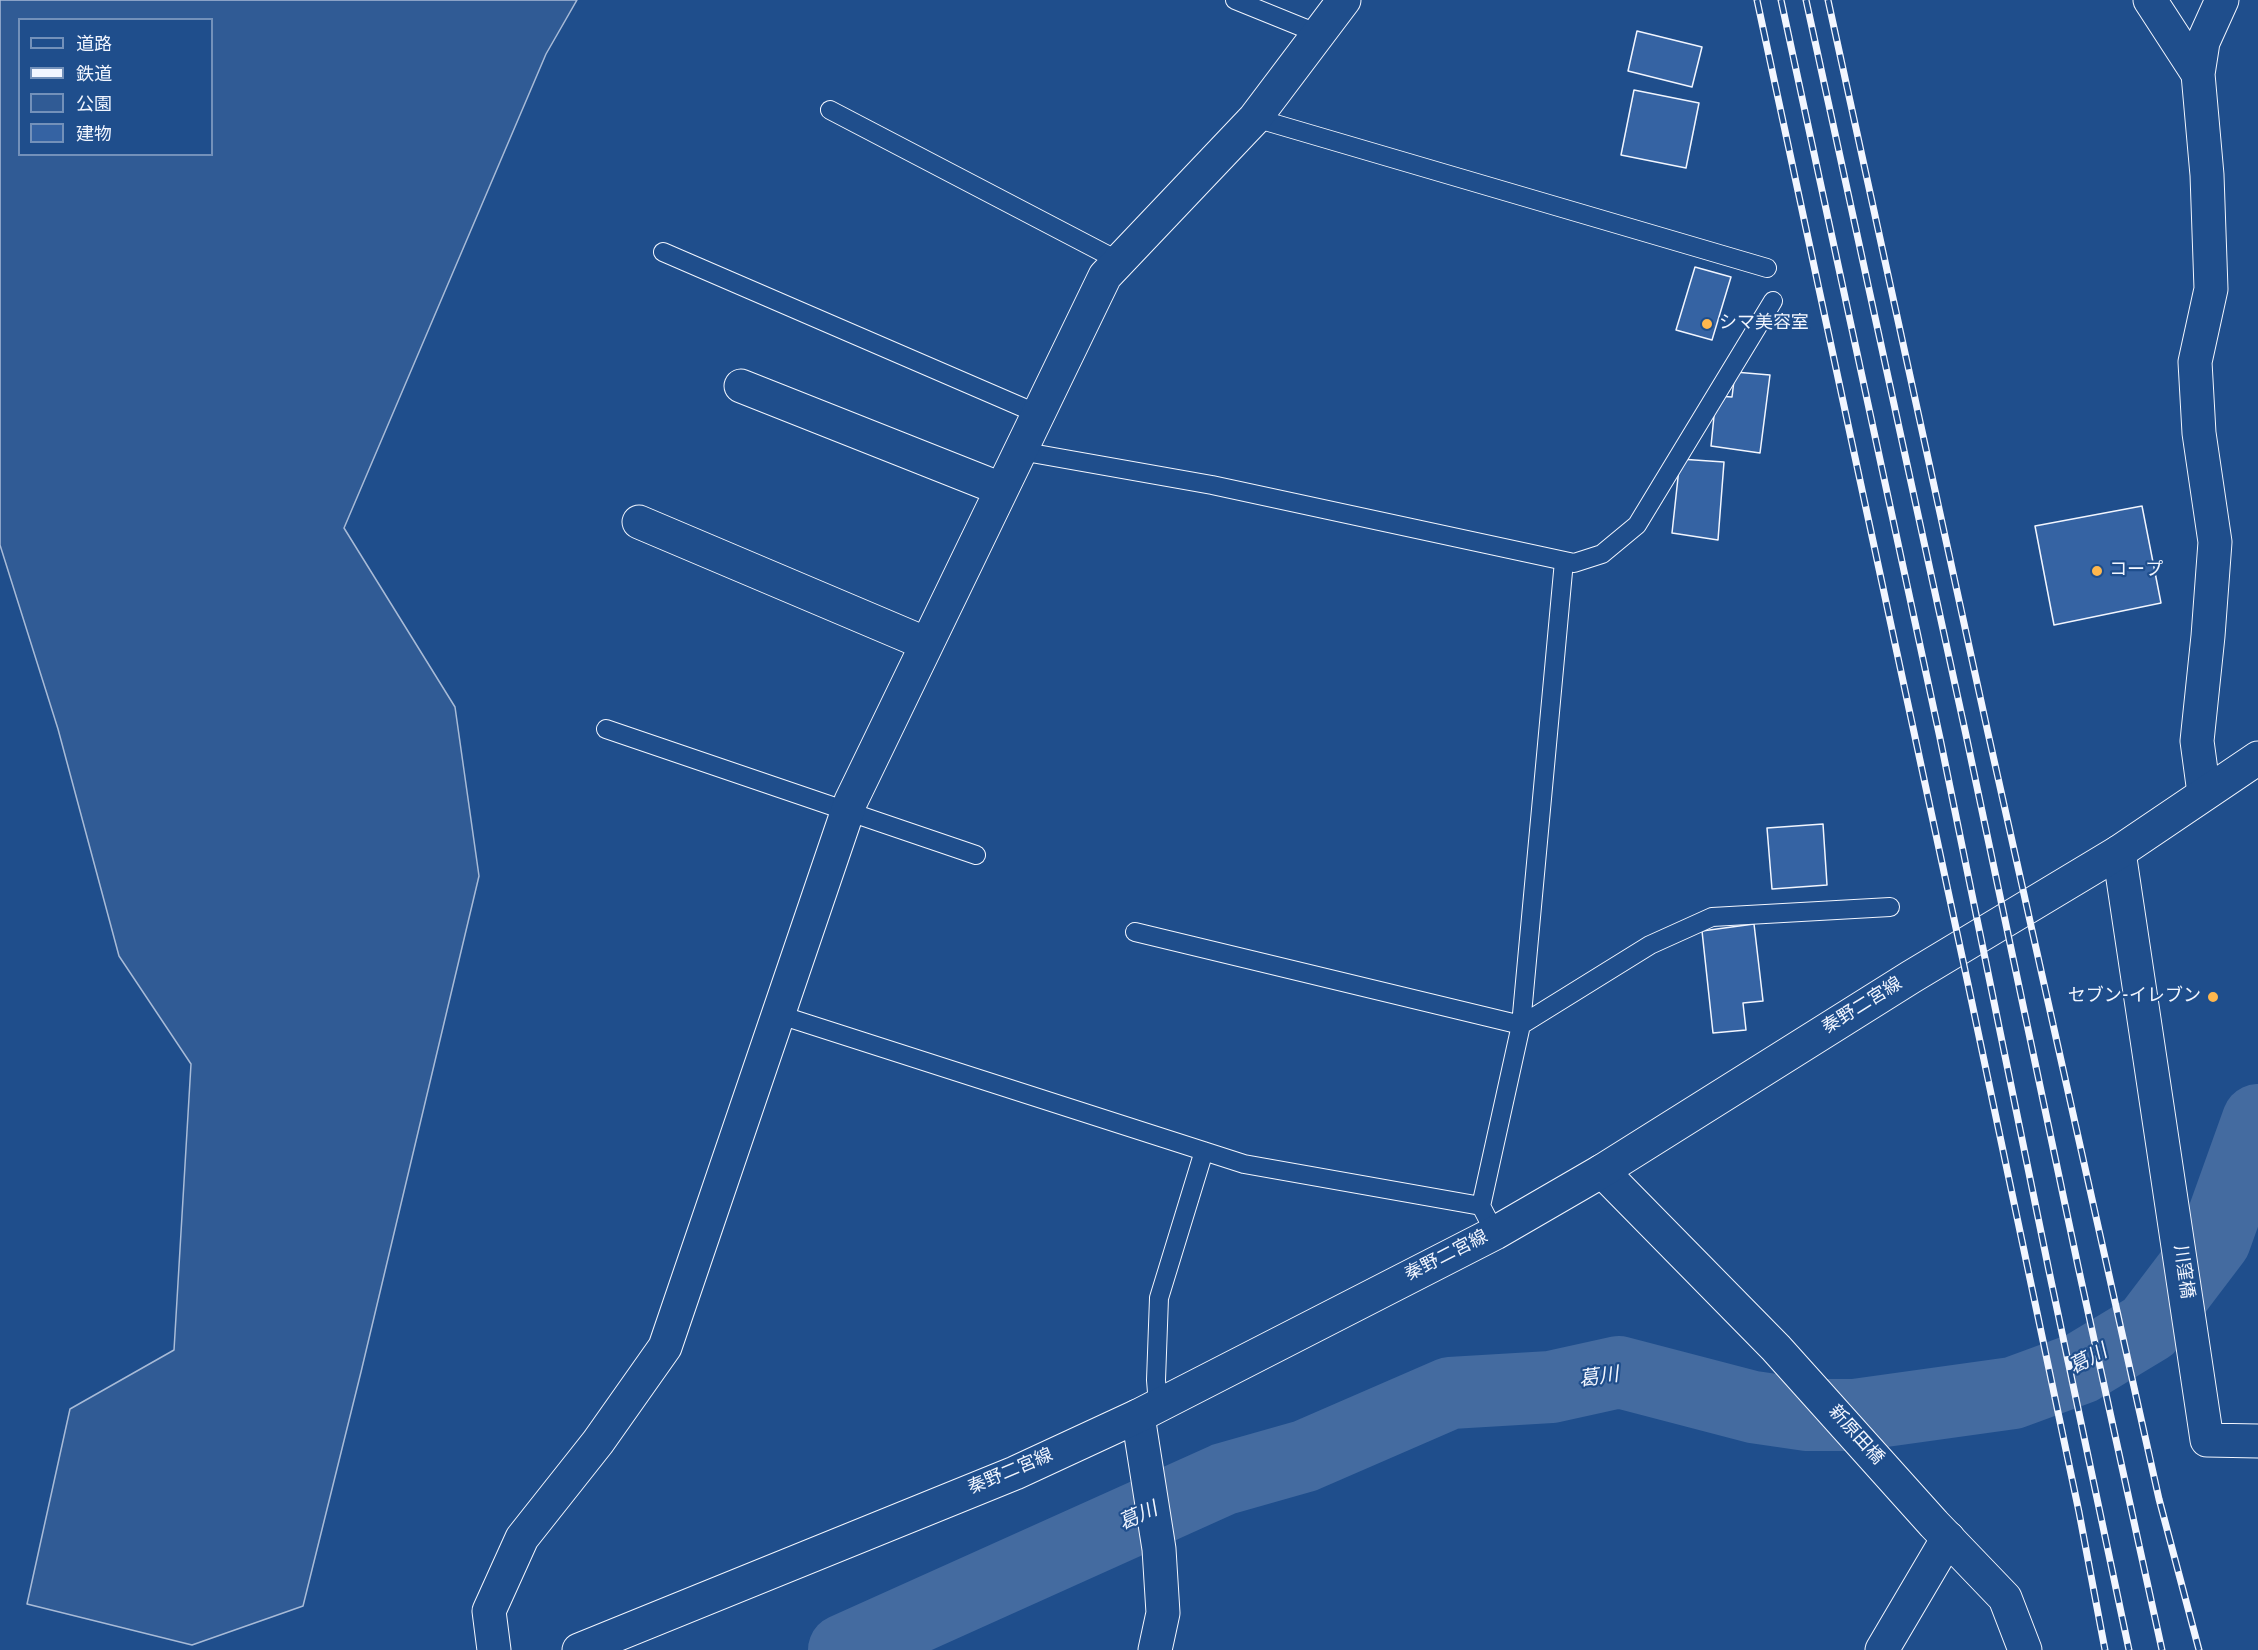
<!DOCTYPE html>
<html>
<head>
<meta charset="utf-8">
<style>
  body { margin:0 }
  #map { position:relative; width:2258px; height:1650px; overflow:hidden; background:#1f4e8c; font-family:Overpass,"Noto Sans JP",sans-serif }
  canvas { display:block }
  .legend { position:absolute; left:18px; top:18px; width:195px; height:138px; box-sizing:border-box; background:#1f4e8c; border:2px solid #7391ba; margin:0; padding:8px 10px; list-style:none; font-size:18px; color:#f2f6ff }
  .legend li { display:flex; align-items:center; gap:12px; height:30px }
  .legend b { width:30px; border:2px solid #7391ba }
</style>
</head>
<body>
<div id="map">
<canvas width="2258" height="1650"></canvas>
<ul class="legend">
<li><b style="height:8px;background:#1f4e8c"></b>道路</li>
<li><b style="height:8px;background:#f2f6ff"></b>鉄道</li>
<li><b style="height:16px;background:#305b95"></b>公園</li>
<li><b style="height:16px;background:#3563a3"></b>建物</li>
</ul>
</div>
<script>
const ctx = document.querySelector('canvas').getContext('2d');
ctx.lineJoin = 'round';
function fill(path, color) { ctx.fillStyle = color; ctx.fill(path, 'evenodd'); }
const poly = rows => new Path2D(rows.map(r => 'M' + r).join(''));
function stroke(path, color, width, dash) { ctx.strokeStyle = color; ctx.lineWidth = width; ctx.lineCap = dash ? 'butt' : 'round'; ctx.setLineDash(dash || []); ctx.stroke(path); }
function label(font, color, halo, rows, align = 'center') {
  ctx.font = font + ' Overpass,"Noto Sans JP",sans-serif'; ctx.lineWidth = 4.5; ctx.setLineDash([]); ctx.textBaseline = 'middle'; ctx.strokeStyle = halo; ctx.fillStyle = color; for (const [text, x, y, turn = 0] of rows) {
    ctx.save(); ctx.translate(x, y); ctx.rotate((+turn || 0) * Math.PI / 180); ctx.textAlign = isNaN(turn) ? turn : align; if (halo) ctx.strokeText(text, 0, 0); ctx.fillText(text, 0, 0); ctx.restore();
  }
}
const green = poly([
  [0,0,577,0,546,54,344,528,455,707,479,876,361,1372,303,1606,192,1645,27,1604,70,1409,174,1350,191,1064,119,956,58,729,0,545,0,0],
  [20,20,212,20,212,154,20,154,20,20]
]);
fill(green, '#305b95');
stroke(green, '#a8bbd7', 1.5);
stroke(poly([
  [844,1650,1224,1479,1305,1456,1450,1393,1551,1387,1619,1372,1753,1407,1808,1415,1855,1415,2013,1393,2081,1368,2149,1327,2215,1240,2258,1120]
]), '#446ba0', 72);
const building = poly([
  [1637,31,1702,47,1692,87,1628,71,1637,31],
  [1634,90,1699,103,1686,168,1621,155,1634,90],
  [1695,267,1731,277,1712,340,1676,330,1695,267],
  [1735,372,1770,375,1760,453,1711,446,1716,396,1732,397,1735,372],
  [1680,459,1724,462,1718,540,1672,533,1680,459],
  [2142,506,2161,603,2054,625,2035,526,2142,506],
  [1823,824,1827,885,1772,889,1767,828,1823,824],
  [1754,924,1763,1001,1743,1003,1746,1030,1713,1033,1702,931,1754,924]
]);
fill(building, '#3563a3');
stroke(building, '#f2f6ff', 1.5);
const lane = poly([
  [1235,0,1319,34],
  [830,110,1119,261],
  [1255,118,1767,268],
  [663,252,1038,414],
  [1020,451,1212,485,1574,563,1602,554,1637,525,1773,301],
  [606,729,976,855],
  [1135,932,1521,1025,1650,945,1712,917,1890,907],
  [780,1015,1244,1164,1481,1206,1495,1233],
  [1481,1206,1521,1025,1564,561],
  [1158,1405,1156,1380,1159,1298,1204,1151]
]);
const street = poly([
  [2150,0,2198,74],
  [741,386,1001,489],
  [639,522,927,644],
  [2204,793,2197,741,2208,636,2215,542,2199,433,2195,362,2211,289,2207,175,2198,74,2203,42,2222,0],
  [2119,852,2207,1440,2258,1441],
  [1138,1416,1159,1549,1163,1613,1155,1650],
  [494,1650,489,1611,522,1538,598,1442,665,1347,851,801,1105,276,1255,118,1344,0],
  [1882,1650,1948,1538]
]);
const secondary = poly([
  [1602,1171,1776,1348,1934,1524,2005,1598,2025,1650]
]);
const primary = poly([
  [579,1650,1015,1473,1138,1416,1495,1233,1602,1171,1911,977,2119,852,2258,758]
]);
stroke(lane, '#f2f6ff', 20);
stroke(street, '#f2f6ff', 35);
stroke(secondary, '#f2f6ff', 35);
stroke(primary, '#f2f6ff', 35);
stroke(lane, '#1f4e8c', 18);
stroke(street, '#1f4e8c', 33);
stroke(secondary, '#1f4e8c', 33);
stroke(primary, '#1f4e8c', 33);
const rail = poly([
  [1757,0,1968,984,2079,1512,2105,1650],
  [1781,0,1940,738,2049,1271,2129,1650],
  [1806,0,1966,735,2078,1266,2162,1650],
  [1828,0,1988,733,2159,1499,2199,1650]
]);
stroke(rail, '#f2f6ff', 7);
stroke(rail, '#1f4e8c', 4.5, [14]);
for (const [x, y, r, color] of [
  [1707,324,6,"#ffb74d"],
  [2097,571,6,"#ffb74d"],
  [2213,997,6,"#ffb74d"]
]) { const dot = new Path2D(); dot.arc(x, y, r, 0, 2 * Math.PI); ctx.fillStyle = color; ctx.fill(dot); stroke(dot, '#1f4e8c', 2); }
label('18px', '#f2f6ff', '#1f4e8c', [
  ["シマ美容室",1719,324],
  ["コープ",2109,571],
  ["セブン-イレブン",2201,997,"right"]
], 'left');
label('18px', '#f2f6ff', '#1f4e8c', [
  ["秦野二宮線",1863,1007,-32],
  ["秦野二宮線",1447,1257,-27],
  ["川窪橋",2182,1272,82],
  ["新原田橋",1855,1436,48],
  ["秦野二宮線",1011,1473,-23]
]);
label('italic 20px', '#f2f6ff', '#1f4e8c', [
  ["葛川",2089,1361,-28],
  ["葛川",1599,1379,-8],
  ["葛川",1139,1518,-24]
]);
</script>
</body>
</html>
